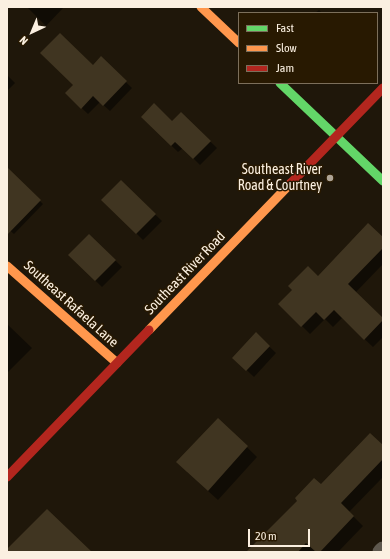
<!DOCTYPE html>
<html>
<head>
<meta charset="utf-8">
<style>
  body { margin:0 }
  #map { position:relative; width:390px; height:559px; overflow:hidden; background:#1f170a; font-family:"Asap Condensed",sans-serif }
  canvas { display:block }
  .frame { position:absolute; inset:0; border:8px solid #fbf0e1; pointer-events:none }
  .legend { position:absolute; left:238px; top:12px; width:140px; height:72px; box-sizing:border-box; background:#281901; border:1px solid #7c6f5b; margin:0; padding:5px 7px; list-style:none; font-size:12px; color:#fbf0e1 }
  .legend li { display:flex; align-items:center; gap:8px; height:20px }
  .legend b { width:20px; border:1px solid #7c6f5b }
  .north { position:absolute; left:12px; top:12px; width:40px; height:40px; -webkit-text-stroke:3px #281901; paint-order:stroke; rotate:224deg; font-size:11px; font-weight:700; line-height:16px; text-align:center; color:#fbf0e1 }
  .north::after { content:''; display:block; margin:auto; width:14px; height:18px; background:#fbf0e1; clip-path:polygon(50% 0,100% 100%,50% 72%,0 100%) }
  .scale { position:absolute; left:248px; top:529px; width:62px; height:18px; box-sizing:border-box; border:2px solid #fbf0e1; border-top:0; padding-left:5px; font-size:12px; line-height:14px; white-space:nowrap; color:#fbf0e1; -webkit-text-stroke:3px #281901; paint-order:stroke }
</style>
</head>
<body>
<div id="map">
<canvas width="390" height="559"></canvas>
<div class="frame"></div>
<ul class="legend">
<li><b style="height:5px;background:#63d668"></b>Fast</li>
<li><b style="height:5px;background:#ff974d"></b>Slow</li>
<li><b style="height:5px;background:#b3261e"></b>Jam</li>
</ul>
<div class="north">N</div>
<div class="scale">20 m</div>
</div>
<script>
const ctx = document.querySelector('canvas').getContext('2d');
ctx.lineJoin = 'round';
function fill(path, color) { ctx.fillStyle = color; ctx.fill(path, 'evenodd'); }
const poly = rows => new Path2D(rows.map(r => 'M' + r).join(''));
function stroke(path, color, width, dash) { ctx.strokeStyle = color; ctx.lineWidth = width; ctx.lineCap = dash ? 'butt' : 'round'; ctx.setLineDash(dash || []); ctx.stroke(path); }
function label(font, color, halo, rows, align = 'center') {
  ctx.font = font + ' "Asap Condensed",sans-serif'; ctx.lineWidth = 3; ctx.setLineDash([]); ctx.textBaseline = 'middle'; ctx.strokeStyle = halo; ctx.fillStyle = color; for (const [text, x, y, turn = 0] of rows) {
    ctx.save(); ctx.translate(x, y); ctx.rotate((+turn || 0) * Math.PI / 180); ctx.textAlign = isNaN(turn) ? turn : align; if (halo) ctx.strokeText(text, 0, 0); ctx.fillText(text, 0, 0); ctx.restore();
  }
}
fill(poly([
  [27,7,64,7,46,26],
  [319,10,322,13,315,13],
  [101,58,132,88,110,111,100,102,88,114,66,93],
  [7,75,15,83,7,91],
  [181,113,217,148,200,165,183,148,178,152,142,117,172,122],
  [7,169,43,204,14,234,7,228],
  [121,182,162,221,143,240,103,200],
  [89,235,122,267,102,287,69,255],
  [383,239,383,264,356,292,383,319,383,337,373,347,342,318,333,327,325,319,310,334,280,304,318,277],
  [7,324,32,348,7,373],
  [256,334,276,353,254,377,234,358],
  [218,419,257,457,218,500,187,472],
  [383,447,383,477,349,512,363,526,338,552,248,552,321,485]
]), '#0007');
fill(poly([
  [60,33,93,65,101,56,127,81,103,106,93,96,81,109,65,93,73,85,40,53],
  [154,103,172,121,181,112,211,141,193,159,175,142,171,146,141,117],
  [7,167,41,200,7,235],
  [121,180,156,214,136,234,101,200],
  [368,223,383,237,383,248,348,284,383,318,383,320,364,340,334,310,324,320,316,312,301,327,278,304,292,290,288,286,308,266,318,276],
  [89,234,116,260,95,281,68,255],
  [256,332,270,346,246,371,232,358],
  [218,418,248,446,208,491,176,462],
  [370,433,383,445,383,459,341,503,354,516,320,552,316,552,306,543,298,552,246,552,297,501,295,498,314,478,321,484],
  [47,509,92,552,7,552,7,549]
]), '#403521');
stroke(poly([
  [381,552,383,550]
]), '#5e584e', 17);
stroke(poly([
  [280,83,383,181]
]), '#63d668', 9);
stroke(poly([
  [201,7,239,43],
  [7,266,117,363],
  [149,330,291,183]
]), '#ff974d', 9);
stroke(poly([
  [291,183,383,88],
  [7,477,149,330]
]), '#b3261e', 9);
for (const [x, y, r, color] of [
  [330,178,4,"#aea496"]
]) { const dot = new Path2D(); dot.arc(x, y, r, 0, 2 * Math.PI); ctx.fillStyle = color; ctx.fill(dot); stroke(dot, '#281901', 1.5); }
label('14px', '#fbf0e1', '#281901', [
  ["Southeast River",322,170],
  ["Road & Courtney",322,186]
], 'right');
label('14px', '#fbf0e1', '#281901', [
  ["Southeast River Road",185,273,-46],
  ["Southeast Rafaela Lane",71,304,42]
]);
</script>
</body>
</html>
